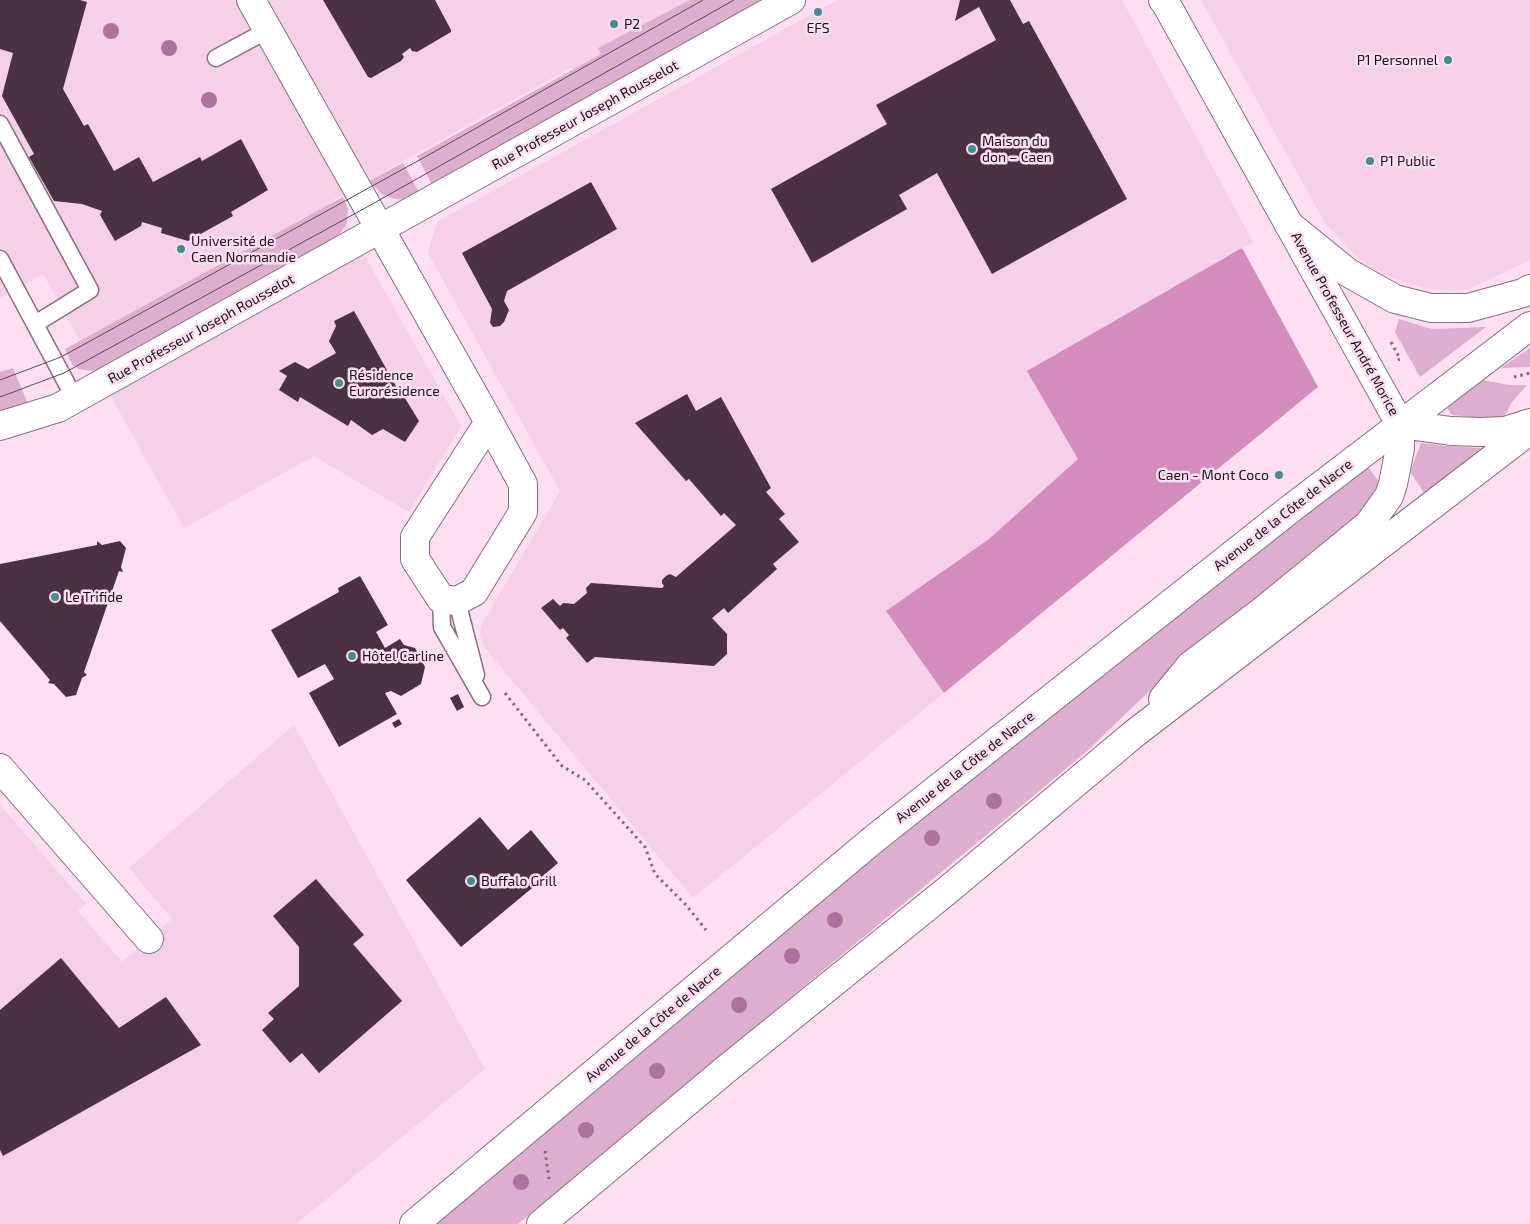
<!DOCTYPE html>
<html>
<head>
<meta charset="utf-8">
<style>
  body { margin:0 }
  canvas { display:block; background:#fddef2 }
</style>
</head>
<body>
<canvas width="1530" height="1224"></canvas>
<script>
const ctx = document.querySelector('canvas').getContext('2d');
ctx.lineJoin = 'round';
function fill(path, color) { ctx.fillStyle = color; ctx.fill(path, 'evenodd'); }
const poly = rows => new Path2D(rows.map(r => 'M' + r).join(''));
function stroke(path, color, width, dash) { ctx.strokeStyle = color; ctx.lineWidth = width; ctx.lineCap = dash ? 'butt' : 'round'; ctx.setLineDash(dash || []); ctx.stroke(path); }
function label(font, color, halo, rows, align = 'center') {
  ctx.font = font + ' "Exo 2",sans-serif'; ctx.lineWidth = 5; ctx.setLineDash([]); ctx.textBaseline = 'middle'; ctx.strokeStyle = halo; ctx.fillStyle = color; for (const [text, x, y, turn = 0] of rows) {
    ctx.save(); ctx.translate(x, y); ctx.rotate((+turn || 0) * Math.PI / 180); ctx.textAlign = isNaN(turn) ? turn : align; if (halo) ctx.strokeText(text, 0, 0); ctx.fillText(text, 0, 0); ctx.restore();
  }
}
fill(poly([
  [0,0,757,0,589,96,572,67,333,200,461,426,409,512,314,456,184,528,43,274,0,298],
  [837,0,1122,0,1253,242,1028,371,1078,459,989,539,886,611,944,693,693,898,486,649,482,642,480,634,481,626,560,491,428,253,437,222],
  [1201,0,1530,0,1530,260,1469,289,1456,290,1433,289,1410,284,1388,276,1367,265,1352,252,1325,223],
  [294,725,485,1069,296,1224,0,1224,0,805,86,904,78,911,122,962,172,919,129,868]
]), '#f6cfe9');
fill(poly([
  [690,0,760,0,682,46,433,187,417,156,601,54,598,48],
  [403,163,420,194,406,200,395,199,382,194,369,181],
  [343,197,348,209,347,223,338,236,105,368,94,371,85,370,79,369,72,364,65,349],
  [1399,319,1432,329,1486,327,1420,377,1395,332],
  [1530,348,1530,367,1501,368],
  [13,368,28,404,0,413,0,372],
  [1482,380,1509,385,1527,385,1512,402,1504,417,1483,418,1452,415,1447,408],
  [1421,443,1446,446,1481,448,1425,494,1410,472],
  [1368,467,1384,489,1376,506,1164,677,1086,752,518,1224,434,1224,854,874,1168,623]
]), '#ddaece');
fill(poly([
  [1242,248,1318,387,944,693,886,611,989,539,1078,459,1027,371]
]), '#d48bbd');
fill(poly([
  [0,0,80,0,87,2,63,89,84,126,88,124,114,171,139,157,153,182,200,157,202,161,241,139,268,190,231,212,233,216,188,241,161,233,162,228,142,222,141,226,115,241,100,215,102,211,82,204,54,201,29,157,34,154,2,96,13,53,0,49],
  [323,0,435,0,451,30,451,32,417,52,412,51,410,48,402,54,404,57,401,61,371,78,368,77],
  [960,0,1010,0,1023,24,1029,21,1127,199,992,274,937,173,899,195,907,209,812,263,771,189,887,124,876,105,996,40,979,7,955,21],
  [591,182,617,229,507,291,504,301,509,310,504,322,500,326,493,327,490,323,492,309,462,253],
  [354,311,402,397,403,395,419,421,405,442,383,429,372,435,351,420,348,426,300,397,298,402,279,390,287,376,279,371,295,362,308,369,336,353,329,341,336,326,334,321],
  [687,394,696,411,721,397,771,488,766,492,785,514,779,519,799,542,773,564,777,569,728,613,724,608,712,618,727,634,727,654,714,666,595,657,587,663,566,638,569,635,563,628,560,630,541,608,553,599,560,606,563,603,574,604,587,593,586,588,591,583,662,588,664,586,662,583,662,580,666,576,670,574,676,577,736,525,724,513,721,516,689,479,686,481,635,423],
  [97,541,102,545,120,541,126,548,121,567,123,572,119,571,84,672,87,675,82,678,76,695,66,697,54,684,48,683,50,680,0,621,0,564,97,545],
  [360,576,388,625,376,632,385,648,400,639,404,645,415,648,425,667,421,684,401,696,391,691,385,693,397,714,339,747,309,693,334,679,325,664,298,678,271,630,339,592,338,588],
  [458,694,464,707,457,711,450,698],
  [399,719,402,724,395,728,392,723],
  [480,817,508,850,531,830,558,863,536,882,537,884,461,947,406,880],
  [316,879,364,935,353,944,402,1001,319,1073,302,1053,290,1063,262,1030,274,1019,268,1013,299,986,299,947,273,916],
  [61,958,119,1028,166,997,201,1045,3,1156,0,1150,0,1010]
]), '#4b3243');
const service = poly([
  [216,58,268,30],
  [0,124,90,290,35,324],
  [0,259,75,399],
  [441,599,442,627,482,697],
  [457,601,476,675]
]);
const minor = poly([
  [380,229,489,422,523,484,523,512,474,592,457,601,441,599,415,559,415,537,489,422],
  [0,768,149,939]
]);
const tertiary = poly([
  [251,0,380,229],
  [1163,0,1165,2,1400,424],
  [0,426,58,408,791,0]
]);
const primary = poly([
  [1289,225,1347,272,1395,299,1431,308,1468,308,1523,293,1530,289],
  [1400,424,1451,431,1481,432,1505,431,1530,423],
  [1163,699,1190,666,1260,613,1369,524,1389,496,1393,484,1400,448,1400,424],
  [414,1224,874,839,1289,510,1530,326],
  [541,1224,724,1071,949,889,1135,733,1530,430]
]);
stroke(service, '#8a6e80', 19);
stroke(minor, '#8a6e80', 30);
stroke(tertiary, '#8a6e80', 30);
stroke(primary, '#8a6e80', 30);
stroke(poly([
  [1391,342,1400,359,1398,360],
  [1514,377,1530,373],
  [505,693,562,766,585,780,645,847,655,874,686,905,706,930],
  [545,1151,549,1179]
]), '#816e7b', 3, [2.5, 4]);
stroke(service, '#fff', 16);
stroke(minor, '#fff', 28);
stroke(tertiary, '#fff', 28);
stroke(primary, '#fff', 28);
stroke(poly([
  [0,380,61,357,425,157,703,0],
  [0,397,64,373,367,207,734,0]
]), '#5c4c57', 1);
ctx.fillStyle = '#ae729e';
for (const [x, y] of [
  [111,31],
  [169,48],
  [209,100],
  [994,801],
  [932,838],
  [835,920],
  [792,956],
  [739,1005],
  [657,1071],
  [586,1130],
  [521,1182]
]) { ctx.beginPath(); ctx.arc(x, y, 8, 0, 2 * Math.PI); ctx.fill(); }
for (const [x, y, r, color] of [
  [818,12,5,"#448c8e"],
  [614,24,5,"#448c8e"],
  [1448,60,5,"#448c8e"],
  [972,149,5,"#448c8e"],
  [1370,161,5,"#448c8e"],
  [181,249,5,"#448c8e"],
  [339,383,5,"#448c8e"],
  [1279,475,5,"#448c8e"],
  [55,597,5,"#448c8e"],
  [352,656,5,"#448c8e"],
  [471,881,5,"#448c8e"]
]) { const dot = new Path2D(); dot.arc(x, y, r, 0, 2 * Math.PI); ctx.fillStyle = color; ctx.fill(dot); stroke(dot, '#fddef2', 2); }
label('14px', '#1a1017', '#fddef2', [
  ["P2",624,24],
  ["EFS",818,28,"center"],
  ["P1 Personnel",1438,60,"right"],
  ["Maison du",982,141],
  ["don – Caen",982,157],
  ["P1 Public",1380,161],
  ["Université de",191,241],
  ["Caen Normandie",191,257],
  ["Résidence",349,375],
  ["Eurorésidence",349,391],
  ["Caen - Mont Coco",1269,475,"right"],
  ["Le Trifide",65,597],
  ["Hôtel Carline",362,656],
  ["Buffalo Grill",481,881]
], 'left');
label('14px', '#1a1017', '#fddef2', [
  ["Rue Professeur Joseph Rousselot",585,115,-29],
  ["Avenue Professeur André Morice",1345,324,61],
  ["Rue Professeur Joseph Rousselot",201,329,-29],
  ["Avenue de la Côte de Nacre",1283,515,-38],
  ["Avenue de la Côte de Nacre",965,767,-38],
  ["Avenue de la Côte de Nacre",653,1024,-40]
]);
</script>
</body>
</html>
